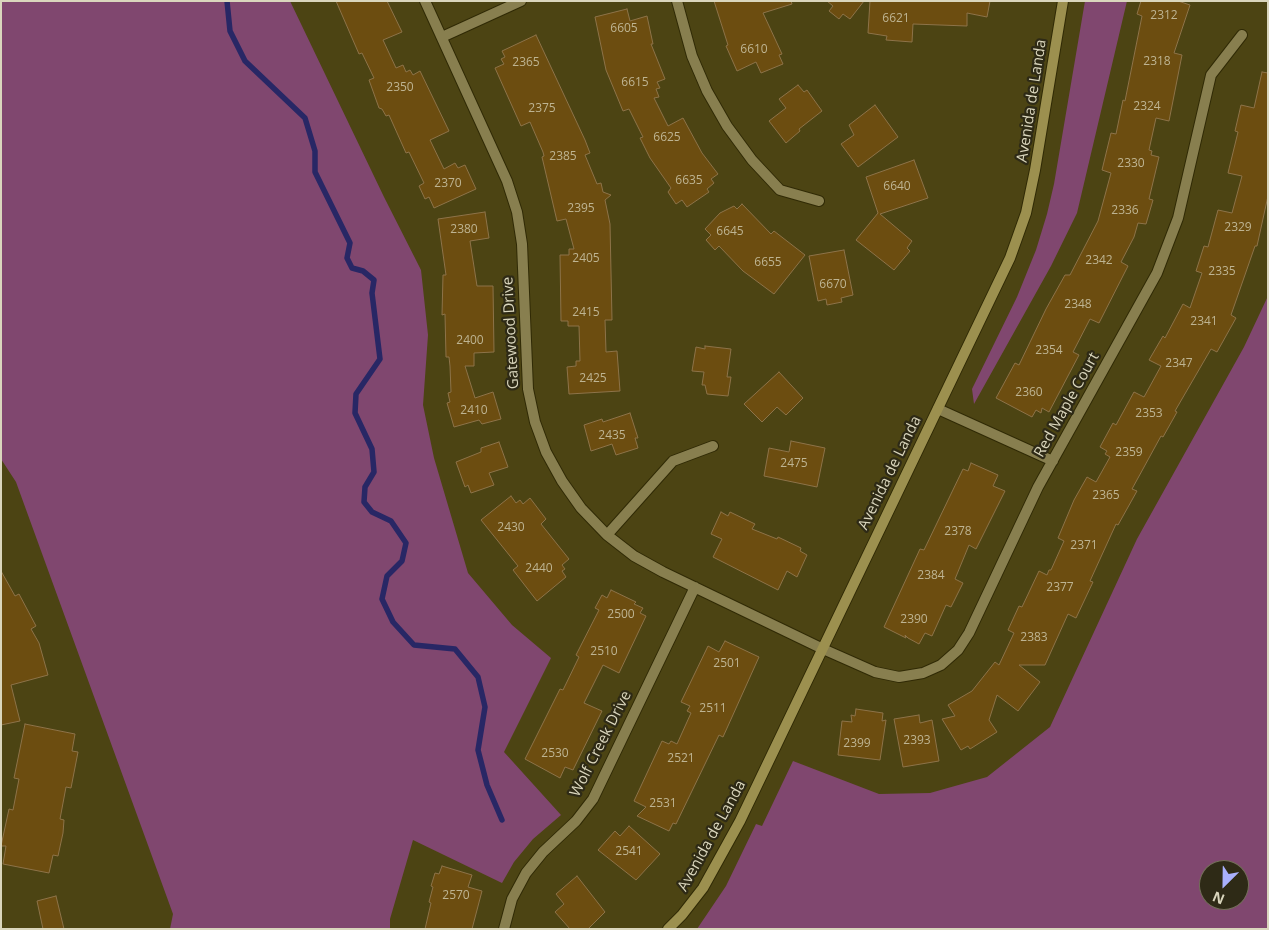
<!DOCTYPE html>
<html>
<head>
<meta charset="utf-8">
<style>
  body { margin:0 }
  #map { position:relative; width:1269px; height:930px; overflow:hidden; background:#4c4413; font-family:"Open Sans",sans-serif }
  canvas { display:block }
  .frame { position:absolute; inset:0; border:2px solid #dad6bd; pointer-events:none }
  .north { position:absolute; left:1199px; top:860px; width:50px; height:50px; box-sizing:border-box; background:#2e2a16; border:1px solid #736f59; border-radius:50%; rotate:203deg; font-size:14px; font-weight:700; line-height:20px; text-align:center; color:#dad6bd }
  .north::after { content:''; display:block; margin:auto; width:18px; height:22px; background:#a9b0fc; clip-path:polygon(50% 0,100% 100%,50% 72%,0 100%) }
</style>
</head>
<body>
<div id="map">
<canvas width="1269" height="930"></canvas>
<div class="frame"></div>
<div class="north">N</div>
</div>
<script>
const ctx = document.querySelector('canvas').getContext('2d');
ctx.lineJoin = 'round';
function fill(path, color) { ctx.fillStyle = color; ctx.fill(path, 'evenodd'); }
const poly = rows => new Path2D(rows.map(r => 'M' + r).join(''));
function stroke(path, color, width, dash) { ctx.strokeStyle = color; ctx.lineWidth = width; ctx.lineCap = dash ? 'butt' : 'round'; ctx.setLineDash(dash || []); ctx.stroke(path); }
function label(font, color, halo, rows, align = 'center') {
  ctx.font = font + ' "Open Sans",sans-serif'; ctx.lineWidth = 4.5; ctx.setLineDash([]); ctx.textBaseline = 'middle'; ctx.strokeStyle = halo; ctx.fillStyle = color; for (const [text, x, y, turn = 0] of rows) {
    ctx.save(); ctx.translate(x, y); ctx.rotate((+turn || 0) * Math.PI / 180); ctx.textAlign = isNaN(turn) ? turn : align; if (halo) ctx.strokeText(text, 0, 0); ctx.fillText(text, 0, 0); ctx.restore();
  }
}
fill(poly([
  [1,1,290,1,384,197,421,270,428,335,423,405,434,458,468,573,512,625,551,658,504,752,561,815,533,839,514,862,502,883,413,840,390,919,390,929,170,929,173,914,16,482,1,459],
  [1085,1,1127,1,1077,213,1051,266,974,404,972,389,1017,297,1036,250,1047,214,1054,184],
  [1268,296,1268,929,697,929,726,886,756,824,762,826,793,761,879,794,930,793,987,777,1050,727,1137,539,1244,347],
  [1209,870,1239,870,1239,900,1209,900]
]), '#80476f');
stroke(poly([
  [227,1,230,31,245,61,305,118,315,151,315,172,350,243,347,258,352,268,363,271,374,280,372,293,380,359,356,394,355,413,372,449,374,472,365,487,364,502,372,512,391,521,406,543,402,561,387,576,382,599,393,622,414,645,455,649,478,677,485,707,478,750,487,785,502,820]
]), '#282765', 5.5);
const building = poly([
  [336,1,387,1,402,32,383,40,396,68,403,65,406,72,410,70,413,75,420,71,449,131,430,140,442,165,444,169,455,163,458,168,465,165,476,189,434,208,429,197,425,199,419,186,424,183,409,152,406,153,389,115,386,116,382,109,379,108,369,80,374,78,362,53,359,54,336,1],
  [714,1,791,1,792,4,763,13,782,54,779,55,783,64,761,73,756,62,737,71,726,46,728,45,714,1],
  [827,1,864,1,850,19,843,14,839,19,829,11,833,6,827,1],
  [870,1,990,1,987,17,967,13,967,26,913,24,912,42,886,40,887,36,868,33,870,1],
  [1141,1,1178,1,1190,5,1174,53,1182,55,1169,121,1156,118,1149,150,1152,151,1151,155,1159,157,1149,199,1153,200,1146,224,1138,223,1134,237,1121,262,1128,266,1099,323,1090,319,1073,352,1079,355,1049,412,1042,408,1041,413,1036,410,1032,417,996,398,1015,363,1019,365,1046,309,1065,275,1070,275,1098,221,1111,173,1102,170,1111,133,1116,134,1123,100,1125,101,1142,16,1137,14,1141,1],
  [627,9,630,21,647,16,653,44,651,44,665,79,657,82,660,88,656,89,659,97,654,98,668,126,683,118,702,153,718,174,711,179,714,183,707,189,709,192,687,207,682,200,676,204,668,192,671,188,650,158,640,138,643,137,629,109,623,111,606,70,595,17,627,9],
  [536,35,585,140,590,153,585,155,597,184,601,183,603,192,611,195,605,200,610,224,612,320,605,320,606,352,617,351,620,391,569,394,567,367,576,366,576,361,580,361,579,326,568,326,568,321,561,321,560,255,569,255,569,249,574,249,566,219,557,221,542,157,544,156,543,152,530,122,521,126,495,68,504,64,501,59,505,57,502,51,536,35],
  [1262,72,1268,73,1268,196,1257,246,1255,246,1231,315,1236,318,1217,352,1211,349,1175,411,1177,412,1163,437,1161,436,1132,489,1137,491,1118,525,1116,524,1090,581,1093,582,1076,618,1068,614,1045,665,1019,665,1040,682,1018,711,997,695,989,720,997,732,970,749,968,746,961,750,942,719,955,716,948,705,972,691,995,662,999,665,1014,633,1008,630,1019,606,1022,607,1039,571,1047,575,1049,570,1051,570,1064,541,1058,538,1074,500,1087,477,1096,482,1110,457,1105,454,1107,451,1100,447,1113,423,1116,425,1134,392,1144,397,1161,366,1149,360,1163,336,1165,338,1183,304,1190,308,1202,273,1196,271,1204,246,1208,247,1218,210,1232,213,1242,176,1228,173,1238,132,1235,131,1241,105,1254,108,1262,72],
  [798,85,804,92,807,90,822,111,799,129,800,131,786,143,769,121,786,108,779,99,798,85],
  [875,105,898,137,858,167,841,144,854,135,849,125,875,105],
  [914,160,928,198,880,214,912,241,907,248,910,251,894,270,856,240,878,213,866,177,914,160],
  [742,204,771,234,774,231,805,255,774,294,743,271,719,246,715,250,706,240,711,235,705,229,720,213,734,206,737,209,742,204],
  [485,212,489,238,470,241,477,286,493,286,494,352,474,353,474,366,465,366,475,398,493,392,501,419,482,424,479,420,454,427,447,403,450,402,448,393,451,392,450,366,449,357,446,357,445,314,442,315,443,275,446,275,438,219,485,212],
  [844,250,853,295,841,298,842,302,827,305,826,299,818,301,809,256,844,250],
  [705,346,731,349,727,377,731,377,728,396,707,394,705,385,702,385,704,372,692,371,696,347,705,349,705,346],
  [779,372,803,398,786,415,777,407,762,422,744,404,779,372],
  [630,413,638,438,635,438,638,448,616,455,612,444,591,451,584,425,602,419,603,422,630,413],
  [791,441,825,448,817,487,764,476,769,448,789,452,791,441],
  [499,442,508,467,489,473,494,485,471,493,468,485,465,487,456,462,481,452,481,448,499,442],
  [971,463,998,475,993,486,1005,491,976,549,969,545,955,579,963,583,951,607,946,605,932,636,925,633,919,644,908,638,905,635,906,638,884,627,920,549,924,550,963,469,968,471,971,463],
  [511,496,516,503,520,500,523,504,530,498,546,519,541,524,569,559,562,565,565,569,562,571,566,577,537,601,513,570,518,566,481,520,511,496],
  [721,512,728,516,730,512,755,524,752,529,777,539,778,537,801,548,800,551,807,555,797,577,787,571,778,590,713,557,722,539,711,534,721,512],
  [1,571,15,596,19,594,36,626,31,629,39,643,48,675,11,685,20,721,1,725,1,571],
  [611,590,636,602,634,604,643,608,640,613,646,616,619,673,603,665,584,703,602,711,573,770,565,767,560,778,525,759,560,689,563,690,579,657,576,655,599,610,595,608,602,595,607,598,611,590],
  [725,641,759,657,723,737,719,735,676,824,673,823,669,831,637,816,646,807,634,801,662,741,669,744,671,741,677,744,691,713,687,711,690,706,681,702,708,646,719,652,725,641],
  [856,709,883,713,882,721,886,720,880,760,838,755,842,721,852,722,851,715,855,716,856,709],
  [919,715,920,723,932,720,939,761,903,767,894,719,919,715],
  [25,724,75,734,72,751,78,752,71,788,66,787,60,819,64,820,63,833,58,856,53,855,49,873,3,864,6,846,1,846,9,809,13,810,19,779,14,778,25,724],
  [629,826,660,854,636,880,598,850,615,831,620,836,629,826],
  [442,866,472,875,468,887,482,891,472,929,425,929,431,903,429,902,433,887,431,886,435,873,439,874,442,866],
  [577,876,605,912,588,929,570,929,555,912,564,904,556,894,577,876],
  [56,896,64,929,43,929,37,901,56,896]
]);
fill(building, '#6c4d10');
stroke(building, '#8d7349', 1);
const street = poly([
  [425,1,507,181,517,212,522,244,528,389,535,422,546,452,562,481,581,508,607,535,634,556,663,572,823,649,875,672,899,677,923,673,941,665,958,650,969,633,1038,487,1157,273,1178,218,1211,75,1242,35],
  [677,1,692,56,707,91,727,126,752,160,780,190,819,201],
  [442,37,521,1],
  [938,409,1053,461],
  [607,535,673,461,713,446],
  [504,929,512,899,526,873,543,852,576,821,593,799,695,587]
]);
const secondary = poly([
  [668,929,682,915,703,888,740,821,1010,258,1026,213,1035,170,1063,1]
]);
stroke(street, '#302a05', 12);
stroke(secondary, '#302a05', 12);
stroke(street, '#887f4f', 10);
stroke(secondary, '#9c904f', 10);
label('12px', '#beb492', null, [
  ["2312",1164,16],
  ["6621",896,19],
  ["6605",624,29],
  ["6610",754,50],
  ["2318",1157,62],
  ["2365",526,63],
  ["6615",635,83],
  ["2350",400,88],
  ["2324",1147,107],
  ["2375",542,109],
  ["6625",667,138],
  ["2385",563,157],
  ["2330",1131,164],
  ["6635",689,181],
  ["2370",448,184],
  ["6640",897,187],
  ["2395",581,209],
  ["2336",1125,211],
  ["2329",1238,228],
  ["2380",464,230],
  ["6645",730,232],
  ["2405",586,259],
  ["2342",1099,261],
  ["6655",768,263],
  ["2335",1222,272],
  ["6670",833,285],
  ["2348",1078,305],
  ["2415",586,313],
  ["2341",1204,322],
  ["2400",470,341],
  ["2354",1049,351],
  ["2347",1179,364],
  ["2425",593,379],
  ["2360",1029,393],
  ["2410",474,411],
  ["2353",1149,414],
  ["2435",612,436],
  ["2359",1129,453],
  ["2475",794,464],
  ["2365",1106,496],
  ["2430",511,528],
  ["2378",958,532],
  ["2371",1084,546],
  ["2440",539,569],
  ["2384",931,576],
  ["2377",1060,588],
  ["2500",621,615],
  ["2390",914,620],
  ["2383",1034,638],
  ["2510",604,652],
  ["2501",727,664],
  ["2511",713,709],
  ["2393",917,741],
  ["2399",857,744],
  ["2530",555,754],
  ["2521",681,759],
  ["2531",663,804],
  ["2541",629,852],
  ["2570",456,896]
]);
label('15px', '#dad6bd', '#2e2a16', [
  ["Avenida de Landa",1032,101,-81],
  ["Gatewood Drive",511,333,-93],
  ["Red Maple Court",1067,405,-61],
  ["Avenida de Landa",890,473,-64],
  ["Wolf Creek Drive",601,744,-63],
  ["Avenida de Landa",712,836,-61]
]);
</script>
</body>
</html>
